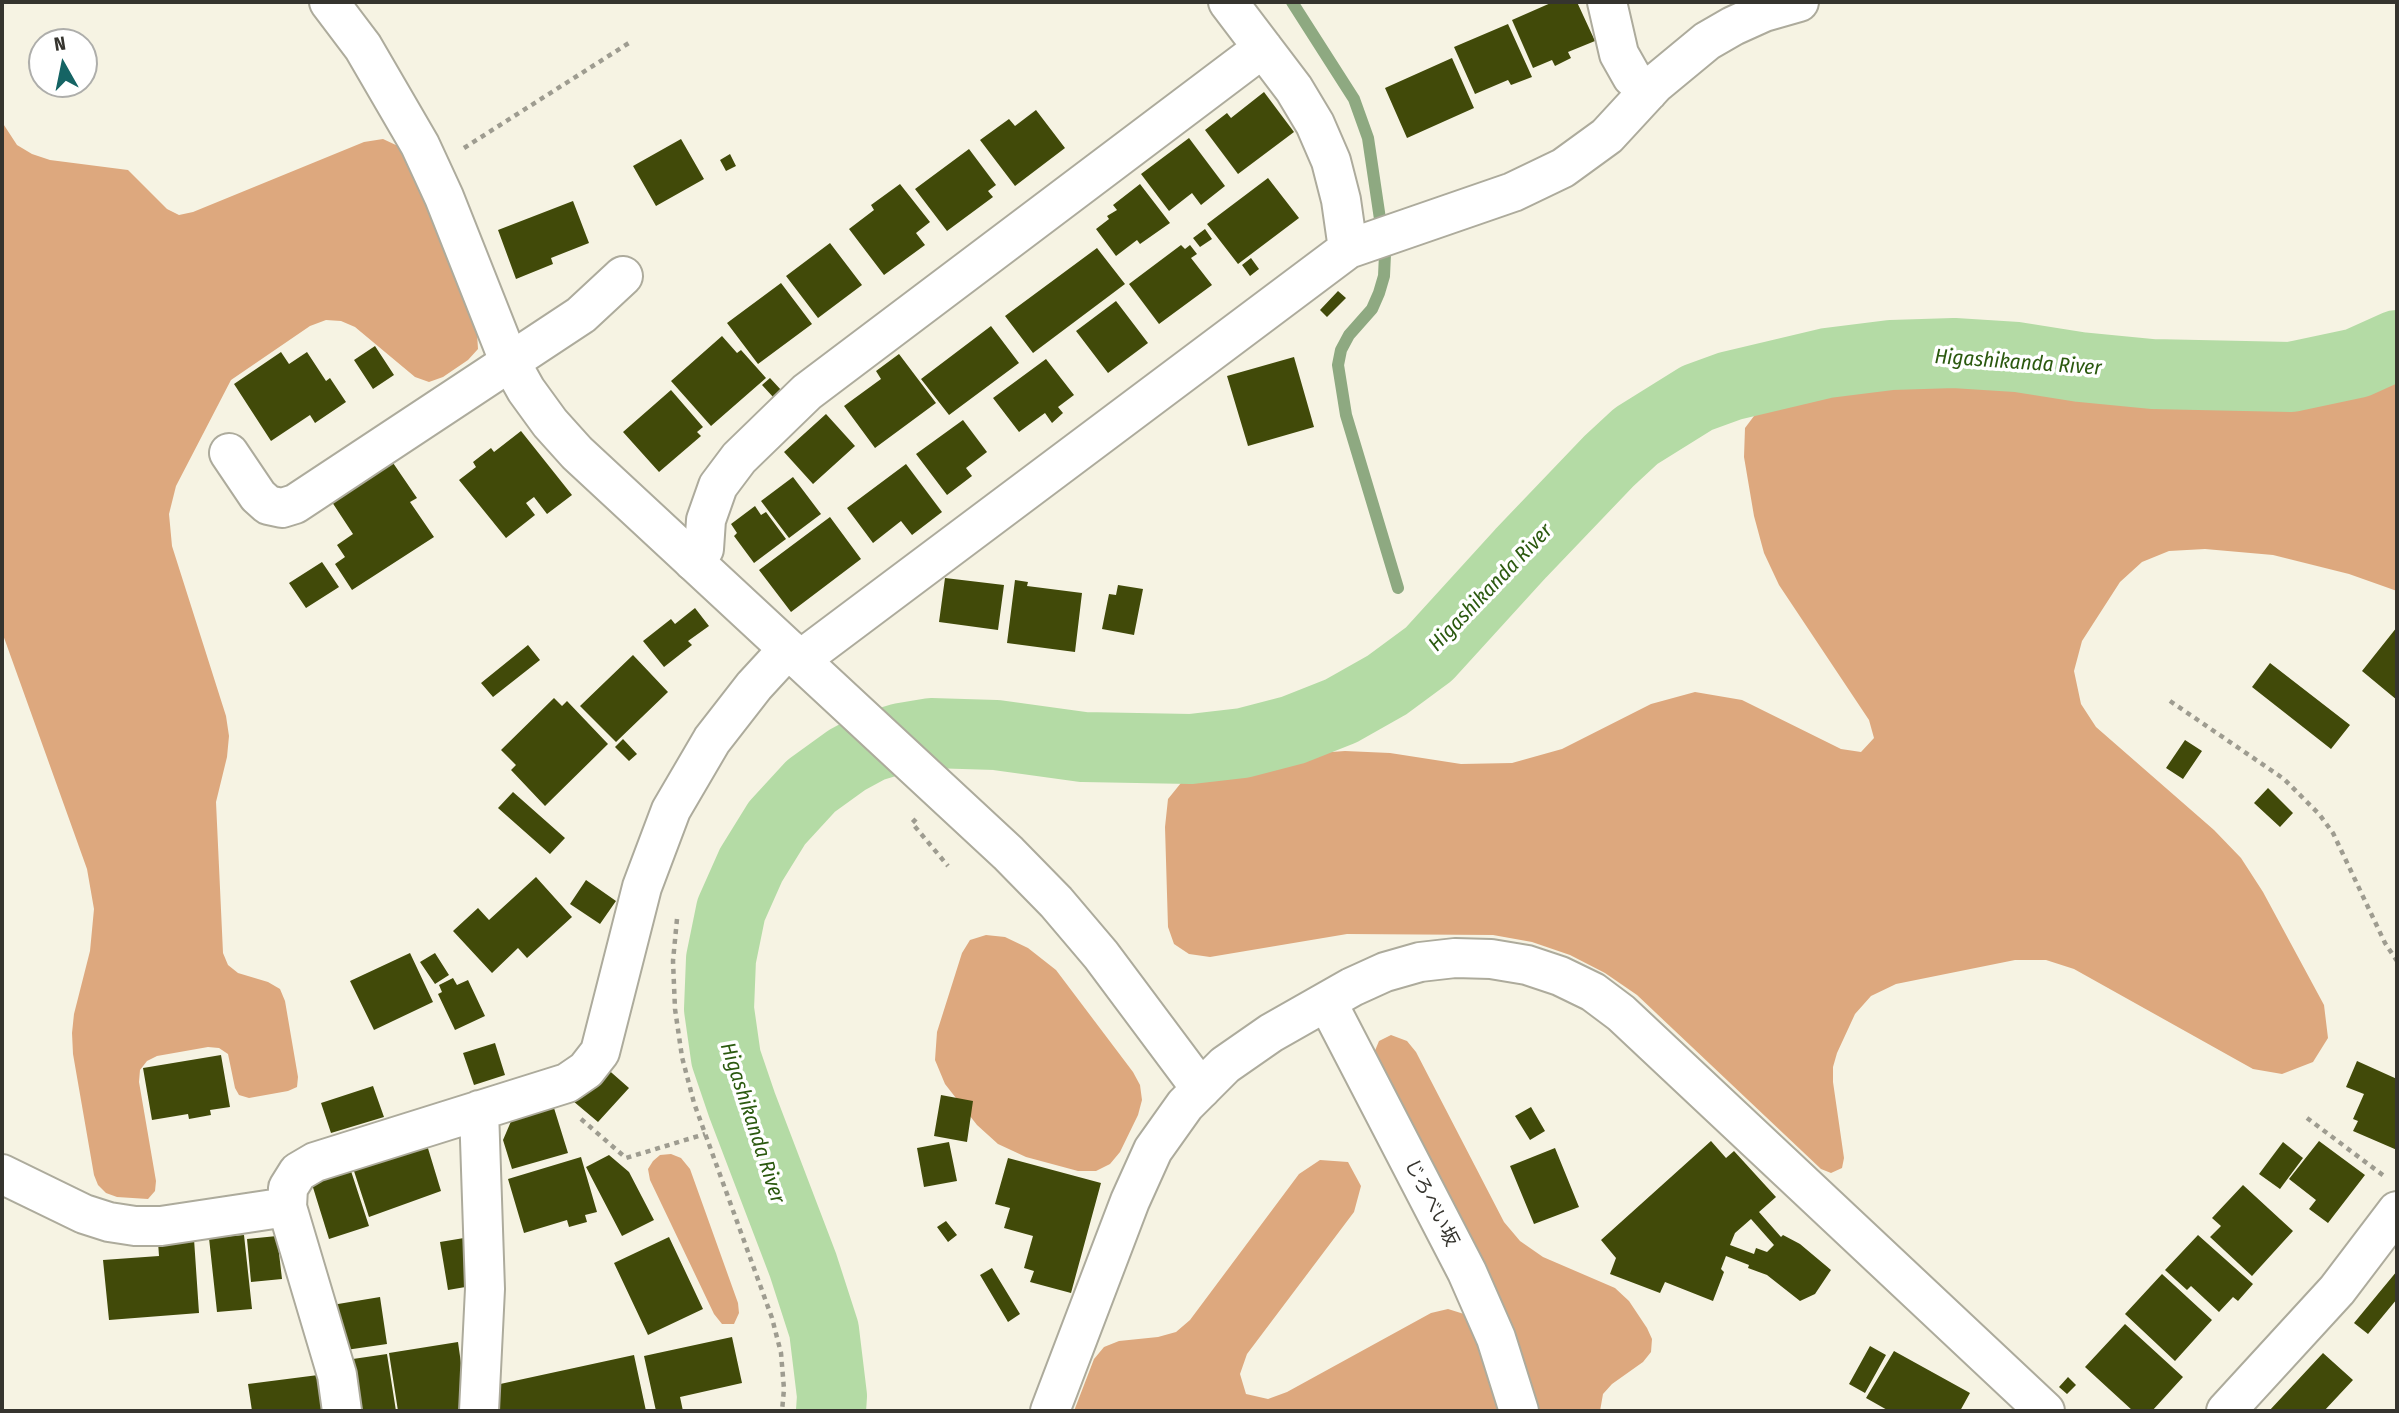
<!DOCTYPE html>
<html>
<head>
<meta charset="utf-8">
<style>
  body { margin:0 }
  #map { position:relative; width:2399px; height:1413px; overflow:hidden; background:#f6f3e3; font-family:"Fira Sans Condensed",sans-serif }
  canvas { display:block }
  .frame { position:absolute; inset:0; border:4px solid #35342e; pointer-events:none }
  .north { position:absolute; left:28px; top:28px; width:70px; height:70px; box-sizing:border-box; background:#fff; border:2px solid #aeaeab; border-radius:50%; rotate:351deg; font-size:19px; font-weight:700; line-height:28px; text-align:center; color:#35342e }
  .north::after { content:''; display:block; margin:auto; width:24px; height:32px; background:#156464; clip-path:polygon(50% 0,100% 100%,50% 72%,0 100%) }
</style>
</head>
<body>
<div id="map">
<canvas width="2399" height="1413"></canvas>
<div class="frame"></div>
<div class="north">N</div>
</div>
<script>
const ctx = document.querySelector('canvas').getContext('2d');
ctx.lineJoin = 'round';
function fill(path, color) { ctx.fillStyle = color; ctx.fill(path, 'evenodd'); }
const poly = rows => new Path2D(rows.map(r => 'M' + r).join(''));
function stroke(path, color, width, dash) { ctx.strokeStyle = color; ctx.lineWidth = width; ctx.lineCap = dash ? 'butt' : 'round'; ctx.setLineDash(dash || []); ctx.stroke(path); }
function label(font, color, halo, rows, align = 'center') {
  ctx.font = font + ' "Fira Sans Condensed","Noto Sans JP",sans-serif'; ctx.lineWidth = 7; ctx.setLineDash([]); ctx.textBaseline = 'middle'; ctx.strokeStyle = halo; ctx.fillStyle = color; for (const [text, x, y, turn = 0] of rows) {
    ctx.save(); ctx.translate(x, y); ctx.rotate((+turn || 0) * Math.PI / 180); ctx.textAlign = isNaN(turn) ? turn : align; if (halo) ctx.strokeText(text, 0, 0); ctx.fillText(text, 0, 0); ctx.restore();
  }
}
fill(poly([
  [2,122,17,145,32,154,50,160,128,170,167,209,179,215,193,212,364,142,383,139,398,146,407,159,428,203,477,333,478,349,468,360,443,377,429,382,415,377,355,327,341,321,326,320,310,326,231,380,176,486,169,514,172,546,226,716,229,736,227,757,216,802,223,953,228,965,238,973,268,982,280,989,285,1001,298,1077,297,1087,288,1091,249,1098,239,1095,235,1088,228,1054,219,1048,208,1047,157,1056,147,1061,140,1070,139,1082,156,1181,155,1191,148,1199,117,1197,106,1193,98,1185,94,1175,73,1054,72,1033,74,1014,90,951,94,909,87,869,2,632],
  [2397,367,2397,591,2349,574,2273,555,2205,549,2169,551,2142,562,2120,582,2082,641,2074,671,2081,704,2096,727,2214,830,2241,858,2263,892,2324,1005,2328,1038,2313,1062,2282,1074,2253,1069,2074,969,2046,960,2015,960,1896,984,1871,996,1855,1014,1837,1053,1833,1067,1833,1082,1844,1158,1842,1168,1831,1173,1821,1169,1637,995,1605,973,1570,955,1532,942,1493,935,1347,934,1210,957,1189,954,1174,944,1168,927,1165,827,1168,799,1185,778,1211,768,1304,754,1345,751,1390,753,1461,764,1512,763,1562,749,1651,704,1695,692,1742,700,1841,749,1861,752,1874,738,1869,720,1779,585,1764,553,1754,516,1744,457,1745,428,1763,404,1791,392,1831,383,1892,375,1954,373,2015,377,2077,387,2151,395,2293,398,2363,383],
  [986,935,1005,937,1028,948,1056,970,1133,1072,1140,1085,1142,1100,1138,1115,1120,1152,1110,1164,1096,1171,1078,1171,1026,1157,998,1144,977,1125,945,1084,935,1060,937,1032,962,953,970,940],
  [1391,1035,1407,1041,1416,1052,1504,1222,1520,1241,1543,1257,1615,1288,1629,1301,1647,1328,1652,1339,1651,1352,1643,1362,1612,1384,1603,1394,1600,1411,1534,1411,1374,1053,1379,1041],
  [671,1154,681,1158,690,1169,738,1303,739,1313,734,1324,722,1324,714,1314,650,1180,648,1169,653,1161,660,1155],
  [1320,1160,1348,1162,1361,1186,1354,1212,1247,1354,1240,1374,1246,1394,1268,1399,1287,1392,1431,1313,1448,1309,1464,1314,1474,1324,1504,1411,1074,1411,1094,1359,1104,1347,1119,1341,1158,1337,1176,1332,1190,1320,1299,1174]
]), '#dda87e');
stroke(poly([
  [1292,2,1354,99,1368,138,1380,219],
  [1385,254,1384,276,1379,293,1372,309,1349,335,1341,350,1338,365,1346,415,1398,588],
  [1413,637,1421,661]
]), '#8ea981', 12);
stroke(poly([
  [831,1411,832,1396,824,1330,803,1265,742,1105,726,1058,719,1009,721,959,731,910,751,865,777,823,811,786,847,760,871,747,901,738,931,733,996,735,1083,747,1191,749,1243,743,1293,730,1341,711,1387,685,1429,654,1521,553,1609,461,1636,436,1697,398,1730,386,1827,363,1891,355,1954,353,2017,357,2080,367,2152,374,2291,377,2357,363,2397,345]
]), '#b4dba5', 70);
fill(poly([
  [1553,2,1577,2,1595,41,1568,52,1571,58,1555,66,1552,60,1533,68,1512,20],
  [1508,24,1532,77,1511,85,1508,80,1475,94,1454,47],
  [1452,58,1474,108,1407,138,1385,88],
  [1264,92,1294,132,1238,174,1205,130,1227,113,1231,118],
  [1036,110,1065,148,1015,186,980,140,1009,119,1015,126],
  [1189,138,1225,186,1201,205,1192,193,1169,211,1141,174],
  [681,139,704,179,656,206,633,166],
  [969,149,996,185,988,191,993,197,947,231,915,189],
  [730,154,736,166,726,171,720,160],
  [1268,178,1299,218,1238,264,1207,224],
  [900,184,930,222,916,233,925,245,884,275,849,229,874,210,871,205],
  [1140,184,1170,223,1140,244,1137,240,1116,256,1096,229,1109,219,1107,216,1117,210,1113,205],
  [573,201,589,243,551,258,553,264,516,279,498,230],
  [1205,229,1212,239,1200,247,1193,238],
  [830,243,862,285,818,318,786,276],
  [1181,245,1185,249,1190,245,1197,254,1191,258,1212,285,1159,324,1129,284],
  [1097,248,1125,284,1033,353,1005,316],
  [1251,258,1259,269,1250,276,1242,265],
  [781,283,812,324,758,364,727,323],
  [1338,291,1346,298,1327,317,1320,310],
  [1116,301,1148,343,1108,373,1076,331],
  [991,326,1019,363,949,415,921,379],
  [722,336,737,353,741,350,766,378,711,426,671,381],
  [375,346,394,375,373,389,354,360],
  [281,352,289,364,307,352,326,381,330,378,346,402,315,423,310,415,271,441,234,384],
  [899,354,936,403,875,448,844,406,881,379,876,371],
  [1294,357,1314,427,1248,446,1227,376],
  [1046,359,1074,395,1058,407,1063,413,1052,423,1045,413,1019,432,993,398],
  [770,378,782,391,774,398,762,385],
  [671,390,703,427,697,432,701,436,659,472,623,432],
  [826,414,855,446,813,484,784,452],
  [963,420,987,452,966,468,972,476,947,495,916,454],
  [521,431,572,495,547,514,534,497,526,503,535,515,506,538,459,480,476,467,473,462,491,448,494,452],
  [389,457,417,498,410,502,434,537,352,590,335,564,345,557,337,545,353,534,328,496],
  [906,464,942,512,912,535,901,521,873,543,847,508],
  [793,477,821,514,789,538,761,501],
  [755,506,761,515,766,512,786,539,754,563,734,536,737,533,731,524],
  [830,517,861,559,791,612,759,570],
  [322,562,339,587,306,608,289,583],
  [945,578,1004,585,998,630,939,622],
  [1015,580,1028,582,1027,586,1082,593,1075,652,1007,643],
  [1118,585,1143,589,1134,635,1102,629,1109,594,1116,595],
  [695,608,709,626,688,641,692,645,664,667,643,641,671,619,675,624],
  [2397,627,2397,700,2362,671],
  [528,645,540,660,493,697,481,683],
  [633,655,668,692,616,742,580,706],
  [2270,663,2350,725,2331,749,2252,687],
  [554,698,562,706,567,701,608,744,545,806,511,770,516,765,501,750],
  [623,739,637,754,629,761,615,747],
  [2185,740,2202,751,2183,779,2166,768],
  [2268,788,2293,813,2280,827,2254,803],
  [513,792,565,838,550,854,498,808],
  [536,877,572,917,527,958,518,948,492,973,453,931,478,908,489,920],
  [586,880,616,901,600,924,570,904],
  [410,953,433,1002,374,1030,350,981],
  [435,953,449,975,435,984,420,962],
  [453,978,457,985,468,980,485,1016,455,1030,438,994,442,992,439,985],
  [495,1043,505,1075,474,1085,463,1053],
  [221,1055,230,1107,210,1110,211,1115,189,1119,188,1114,152,1120,143,1068],
  [2357,1061,2397,1079,2397,1150,2353,1131,2358,1121,2353,1119,2364,1094,2346,1087],
  [604,1066,629,1088,598,1122,573,1101],
  [373,1086,384,1117,331,1133,321,1103],
  [941,1095,973,1101,967,1142,934,1136],
  [1531,1107,1545,1131,1530,1140,1515,1116],
  [554,1108,568,1153,512,1169,503,1140,512,1119],
  [1711,1141,1726,1158,1734,1151,1776,1197,1759,1212,1781,1237,1783,1235,1800,1244,1831,1270,1815,1294,1800,1301,1767,1275,1748,1268,1749,1265,1726,1256,1721,1269,1724,1272,1713,1301,1665,1282,1660,1293,1610,1274,1616,1258,1601,1240],
  [1751,1219,1774,1245,1767,1252,1756,1248,1754,1254,1730,1245,1735,1233],
  [2319,1141,2365,1175,2328,1223,2309,1209,2316,1200,2289,1179],
  [949,1142,957,1181,924,1187,917,1148],
  [2283,1142,2303,1158,2280,1189,2259,1174],
  [427,1145,441,1191,369,1217,353,1168],
  [1555,1148,1579,1207,1534,1224,1510,1166],
  [609,1155,629,1172,654,1220,622,1236,586,1167],
  [581,1157,597,1212,585,1215,587,1222,569,1227,567,1220,524,1233,508,1179],
  [1008,1158,1101,1183,1071,1293,1030,1282,1034,1271,1024,1268,1033,1236,1004,1228,1010,1208,995,1204],
  [350,1168,369,1226,329,1239,311,1181],
  [2243,1185,2293,1231,2252,1276,2210,1237,2221,1226,2212,1218],
  [946,1221,957,1235,948,1242,937,1227],
  [244,1235,252,1309,217,1312,209,1238],
  [2198,1235,2253,1284,2238,1301,2233,1297,2219,1312,2191,1286,2187,1290,2165,1270],
  [277,1236,282,1279,251,1282,247,1239],
  [470,1237,477,1285,448,1290,440,1242],
  [669,1237,703,1309,648,1335,614,1263],
  [194,1239,199,1313,109,1320,103,1260,159,1256,158,1242],
  [992,1268,1020,1314,1008,1322,980,1275],
  [2397,1271,2397,1299,2368,1334,2354,1323],
  [2162,1274,2212,1320,2175,1361,2125,1314],
  [380,1297,387,1344,339,1351,332,1305],
  [2125,1324,2183,1377,2152,1411,2133,1411,2085,1367],
  [732,1337,742,1383,680,1397,683,1411,656,1411,644,1356],
  [458,1342,466,1399,461,1409,398,1411,389,1353],
  [1870,1346,1886,1355,1865,1393,1849,1384],
  [1894,1351,1970,1393,1960,1411,1889,1411,1866,1398],
  [2323,1353,2353,1380,2324,1411,2269,1411],
  [387,1354,396,1411,354,1411,346,1360],
  [634,1355,646,1411,496,1411,491,1386],
  [326,1374,332,1411,252,1411,248,1384],
  [2068,1377,2076,1385,2067,1394,2059,1387]
]), '#414a09');
const minor = poly([
  [1228,2,1294,89,1315,124,1331,161,1341,200,1348,249],
  [1607,2,1619,54,1632,77,1648,92],
  [229,453,258,496,268,505,282,508,295,504,581,315,623,276],
  [693,561,704,549,706,520,718,486,739,458,807,392,1263,48],
  [800,660,1348,249,1513,192,1563,168,1607,136,1655,84,1707,41,1733,26,1764,12,1799,2],
  [1327,1002,1467,1272,1496,1338,1519,1411],
  [2,1174,84,1214,109,1222,135,1226,161,1226,287,1207],
  [342,1411,337,1375,287,1207,288,1188,298,1172,315,1162,567,1083,586,1070,600,1052,642,887,671,810,712,740,754,686,788,649],
  [479,1411,485,1289,479,1110],
  [1050,1411,1130,1201,1153,1150,1185,1105,1225,1065,1271,1033,1352,987,1385,972,1420,962,1455,958,1491,959,1527,965,1560,976,1593,992,1621,1013,2045,1411]
]);
const tertiary = poly([
  [329,2,363,47,420,145,444,197,507,356,526,390,550,423,577,453,1008,853,1056,902,1101,955,1201,1089],
  [2226,1411,2337,1290,2397,1211]
]);
stroke(minor, '#adab9c', 42);
stroke(tertiary, '#adab9c', 42);
stroke(poly([
  [464,148,632,41],
  [2170,701,2284,779,2319,814,2333,833,2385,943,2397,961],
  [916,819,912,823,948,866],
  [677,919,673,961,675,1009,682,1057,694,1103,772,1318,781,1353,784,1389,782,1411],
  [2307,1118,2384,1176],
  [581,1119,626,1158,705,1134]
]), '#9e9c90', 4.5, [5, 5]);
stroke(minor, '#fff', 38);
stroke(tertiary, '#fff', 38);
label('19px', '#35342e', '#fff', [
  ["じろべい坂",1431,1203,63]
]);
label('italic 21px', '#2b590f', '#fff', [
  ["Higashikanda River",2018,363,4],
  ["Higashikanda River",1491,588,-46],
  ["Higashikanda River",752,1123,72]
]);
</script>
</body>
</html>
